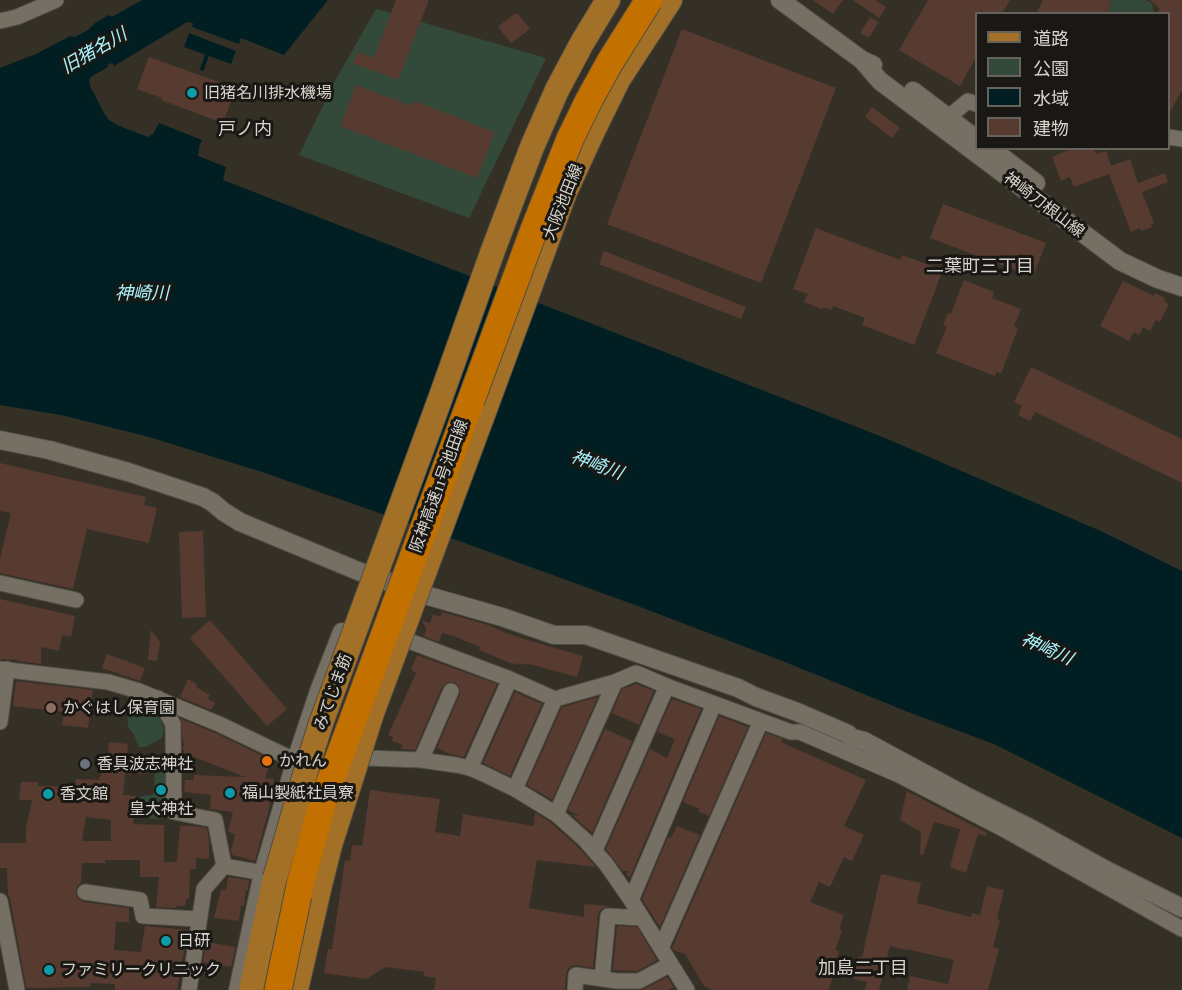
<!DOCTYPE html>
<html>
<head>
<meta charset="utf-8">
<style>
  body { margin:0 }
  #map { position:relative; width:1182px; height:990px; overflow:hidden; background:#353026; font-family:"Playfair Display","Noto Sans JP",serif }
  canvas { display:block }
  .legend { position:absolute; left:975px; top:12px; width:195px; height:138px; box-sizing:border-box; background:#1a1814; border:2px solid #66635e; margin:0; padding:8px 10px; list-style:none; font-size:18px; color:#d7d4cd }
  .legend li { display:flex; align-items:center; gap:12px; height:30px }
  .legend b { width:30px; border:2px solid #66635e }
</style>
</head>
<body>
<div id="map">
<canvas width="1182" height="990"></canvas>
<ul class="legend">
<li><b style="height:8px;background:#a37028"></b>道路</li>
<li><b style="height:16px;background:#334a3a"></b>公園</li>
<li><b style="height:16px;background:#011f22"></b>水域</li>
<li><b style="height:16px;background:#573a30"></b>建物</li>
</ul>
</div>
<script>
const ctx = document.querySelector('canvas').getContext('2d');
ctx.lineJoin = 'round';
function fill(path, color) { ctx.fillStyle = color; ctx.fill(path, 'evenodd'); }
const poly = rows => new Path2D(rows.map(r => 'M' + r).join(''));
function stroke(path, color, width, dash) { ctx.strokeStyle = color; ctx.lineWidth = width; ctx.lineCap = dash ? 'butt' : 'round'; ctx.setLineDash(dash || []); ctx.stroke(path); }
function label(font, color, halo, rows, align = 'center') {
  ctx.font = font + ' "Playfair Display","Noto Sans JP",serif'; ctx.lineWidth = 6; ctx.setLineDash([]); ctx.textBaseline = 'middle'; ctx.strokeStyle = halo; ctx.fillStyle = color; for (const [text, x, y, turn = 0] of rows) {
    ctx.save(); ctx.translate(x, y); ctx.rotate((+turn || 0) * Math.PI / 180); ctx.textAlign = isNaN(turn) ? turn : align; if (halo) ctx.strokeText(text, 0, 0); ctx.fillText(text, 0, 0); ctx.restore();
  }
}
fill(poly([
  [1109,0,1146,0,1152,3,1154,13,1107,14,1112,5,1110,4,1111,1],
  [376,9,546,58,469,218,299,155,336,79],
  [140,704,150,709,160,719,164,729,162,738,146,747,139,747,134,735,128,727,127,711,132,707],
  [157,764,165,764,167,766,167,815,165,817,161,819,143,818,139,816,139,798,142,796,152,795,154,793,155,766]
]), '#334a3a');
fill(poly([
  [142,0,328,0,284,55,241,38,239,44,192,27,193,23,187,22,114,66,112,63,107,65,108,67,91,77,89,80,90,86,104,113,108,119,117,125,148,137,153,134,159,123,202,140,199,147,198,156,226,167,223,180,885,438,1103,532,1182,571,1182,838,994,744,908,712,785,662,635,605,448,537,262,472,149,437,61,415,0,405,0,68,36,54,70,36,75,37,88,30,95,23,109,15,112,17],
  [189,33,236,51,231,64,184,47]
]), '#011f22');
stroke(poly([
  [202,69,208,52]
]), '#011f22', 4);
fill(poly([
  [396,0,429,0,398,80,353,63,358,52,374,58],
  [813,0,843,0,833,14],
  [853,0,875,0,886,7,879,18],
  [928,0,1010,0,1002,14,976,14,976,57,960,86,899,50],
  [1043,0,1112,0,1109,4,1112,5,1107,14,1036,14],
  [1150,0,1182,0,1182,90,1168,116,1168,14,1155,14,1160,9],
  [514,14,518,14,530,29,511,43,498,27],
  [870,17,879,22,869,38,860,33],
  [682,29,836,88,761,283,607,224],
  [149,57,236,88,223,123,161,100,162,98,137,89],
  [356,85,412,106,414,101,495,132,477,178,340,126],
  [872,107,900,128,892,138,865,117],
  [1073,148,1093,148,1096,154,1106,151,1111,166,1130,159,1138,183,1165,173,1168,182,1142,192,1154,223,1151,224,1152,227,1141,231,1140,228,1131,232,1109,174,1074,187,1070,177,1061,181,1052,157],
  [943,204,1046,243,1033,277,930,238],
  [816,228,900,260,902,255,943,270,914,345,862,325,865,318,833,306,832,310,823,307,822,309,804,302,808,294,793,289],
  [604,251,746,307,741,319,599,264],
  [964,280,994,292,992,298,1021,309,1014,326,1018,328,1001,374,996,372,995,376,936,353,947,326,943,325,948,313,951,314],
  [1123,281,1154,296,1155,293,1165,298,1164,301,1169,304,1160,322,1156,320,1150,331,1143,327,1139,335,1134,332,1129,341,1100,326],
  [1031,367,1182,439,1182,483,1035,412,1030,421,1018,415,1022,406,1014,402],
  [0,463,146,497,144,505,157,508,149,543,87,529,73,589,0,573,0,559,11,513,0,511],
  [203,531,206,617,182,618,179,532],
  [0,599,75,616,71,637,62,635,59,651,41,647,41,664,18,661,18,660,0,659],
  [442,612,488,625,506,633,524,639,583,656,577,677,529,664,529,665,523,663,523,665,516,663,515,665,479,650,480,647,451,635,442,633,439,642,425,637,424,636,426,629,422,620,430,623,433,614,440,617],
  [210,620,287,709,267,726,190,638],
  [151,630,160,642,157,661,148,660],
  [107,654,145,668,140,681,102,668],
  [417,655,497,684,464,757,450,754,437,748,460,694,459,686,454,682,446,683,442,687,415,750,401,749,403,745,392,741,393,737,388,735,416,673,411,670],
  [188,679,197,684,196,687,210,695,208,699,215,703,211,710,180,697],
  [16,681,93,690,88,728,62,725,64,712,13,706],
  [636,684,654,691,639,725,612,713,622,689],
  [515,692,542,704,510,776,483,763],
  [598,697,552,800,527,785,562,707],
  [672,699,701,709,630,877,626,875,628,871,622,871,606,849,650,749,667,758,675,739,657,732],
  [719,716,748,727,709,816,698,811,700,809,683,802],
  [181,719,215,733,271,760,265,778,274,779,272,797,255,861,232,855,231,851,235,834,228,832,233,812,210,809,211,795,184,792,185,780,193,780,194,775,245,777,184,753,185,751,183,750,183,747,185,743,183,743],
  [605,729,632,741,592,833,572,815,579,816,568,810],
  [766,733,783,739,781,742,866,780,844,826,864,835,852,861,844,857,830,887,819,882,810,902,844,915,839,929,842,931,835,950,839,951,829,990,713,990,704,986,685,954,673,950,672,948],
  [109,742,128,744,127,756,147,758,146,774,132,773,132,775,125,774,123,795,136,796,133,824,164,825,164,862,177,862,180,826,194,826,207,828,209,839,209,859,196,858,196,869,190,869,189,899,186,899,185,906,176,906,176,908,156,907,159,877,140,877,140,860,105,860,105,863,82,863,81,883,77,886,76,895,79,899,84,902,129,908,129,922,116,922,114,950,141,952,145,926,188,930,177,990,115,990,115,984,90,983,90,987,29,988,26,987,10,899,8,895,7,868,0,868,0,843,26,843,26,828,32,800,19,800,21,782,38,782,38,786,76,787,76,779,99,780,99,777,101,777,104,754,108,755],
  [86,817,111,820,111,841,82,841],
  [370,790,440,799,435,832,460,836,463,814,534,826,535,813,536,813,550,822,578,847,596,867,537,860,529,908,584,917,584,904,608,906,600,910,598,915,593,968,577,965,572,966,568,969,566,974,565,990,434,990,436,978,423,976,425,972,386,967,366,979,324,973,328,949,332,949,345,860,350,861,352,845,362,846],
  [907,791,987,833,986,836,978,834,966,873,950,867,960,829,934,822,923,855,920,854,921,832,900,820],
  [677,826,700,835,660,927,642,899,668,837,671,838],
  [881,874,921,883,917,903,971,917,972,913,980,915,987,886,1004,890,997,919,1000,920,993,947,999,949,988,990,907,990,910,976,948,984,954,960,906,949,906,950,890,946,879,990,865,990,867,982,853,979,858,957,862,957],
  [228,877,249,880,248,890,246,890,244,906,241,905,239,921,214,918,221,890,226,890],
  [617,926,637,927,657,960,637,971,613,970],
  [206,942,236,947,231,967,203,962],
  [667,977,674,987,668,990,642,990]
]), '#573a30');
const minor = poly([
  [0,21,17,17,56,0],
  [940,124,968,101,976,104],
  [1168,137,1182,139],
  [0,583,76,600],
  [409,641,510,679,555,699,615,682,636,673,669,687,761,721,791,732,800,732,899,775,1005,830,1182,929],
  [0,669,108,682,139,691,219,724,290,758,296,760],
  [158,698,173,724,174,812,215,820,224,866,204,889,189,990],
  [0,722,7,669],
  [367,758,421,760,456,765,470,768,484,774,515,789,556,814,585,840,606,864,631,900,687,990],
  [421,760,451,691],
  [470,768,510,679],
  [515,789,555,699],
  [556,814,615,682],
  [595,850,667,686],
  [224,866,263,873],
  [85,892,140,900,143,916,199,919],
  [631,900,714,704],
  [0,901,17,990],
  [661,948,761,721],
  [602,979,608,916,642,918],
  [575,990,576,975,617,981,639,981,671,964]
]);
const tertiary = poly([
  [780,0,862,60,873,65],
  [862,60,880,81,1120,261,1158,279,1182,287],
  [913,91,976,139],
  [990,148,1036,183],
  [0,440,49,450,128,472,203,497,212,502,224,512,240,522,358,571,425,595,502,617,554,635,586,635,738,688,756,697,797,712,848,734,852,738,864,741,966,796,1032,829,1106,870,1182,908],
  [238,990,263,873,296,760,319,691,342,632]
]);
const primary = poly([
  [439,402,492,253,532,147,557,90,582,43,608,0],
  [482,417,565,192,592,133,618,80,670,0],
  [251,990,275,878],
  [296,990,319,889]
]);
stroke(minor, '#504d44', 17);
stroke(tertiary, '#504d44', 20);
stroke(primary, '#504d44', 26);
stroke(minor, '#756f64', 15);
stroke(tertiary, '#756f64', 18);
stroke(primary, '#a37028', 24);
const primaryBridge = poly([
  [275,878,305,774,321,723,439,402],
  [319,889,330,845,372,713,482,417]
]);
const motorwayBridge = poly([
  [278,990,301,881,323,801,535,227,570,139,589,100,610,62,649,0]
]);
stroke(primaryBridge, '#504d44', 26, []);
stroke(motorwayBridge, '#504d44', 29, []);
stroke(primaryBridge, '#a37028', 24);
stroke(motorwayBridge, '#c27000', 27);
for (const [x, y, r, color] of [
  [192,93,6,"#0f9aa8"],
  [51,708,6,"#8d6e63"],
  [267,761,6,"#e8710a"],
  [85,764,6,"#6b7280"],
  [161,790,6,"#0f9aa8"],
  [230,793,6,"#0f9aa8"],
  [48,794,6,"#0f9aa8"],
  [166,941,6,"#0f9aa8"],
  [49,970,6,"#0f9aa8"]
]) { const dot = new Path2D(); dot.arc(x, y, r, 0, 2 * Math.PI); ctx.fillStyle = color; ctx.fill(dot); stroke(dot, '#1a1814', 2); }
label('16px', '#d7d4cd', '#1a1814', [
  ["旧猪名川排水機場",204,93],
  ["かぐはし保育園",63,708],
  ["かれん",279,761],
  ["香具波志神社",97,764],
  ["福山製紙社員寮",242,793],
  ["香文館",60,794],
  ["皇大神社",161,809,"center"],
  ["日研",178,941],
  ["ファミリークリニック",61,970]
], 'left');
label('16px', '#d7d4cd', '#1a1814', [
  ["大阪池田線",563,202,-68],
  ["神崎刀根山線",1044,205,37],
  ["阪神高速11号池田線",439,486,-70],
  ["みてじま筋",333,692,-70]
]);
label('italic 18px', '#a8f3fd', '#1a1814', [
  ["旧猪名川",94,51,-30],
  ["神崎川",142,293],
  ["神崎川",597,465,20],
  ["神崎川",1047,649,24]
]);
label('18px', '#d7d4cd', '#1a1814', [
  ["戸ノ内",245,129],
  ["二葉町三丁目",980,266],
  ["加島二丁目",863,968]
]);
</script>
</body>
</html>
